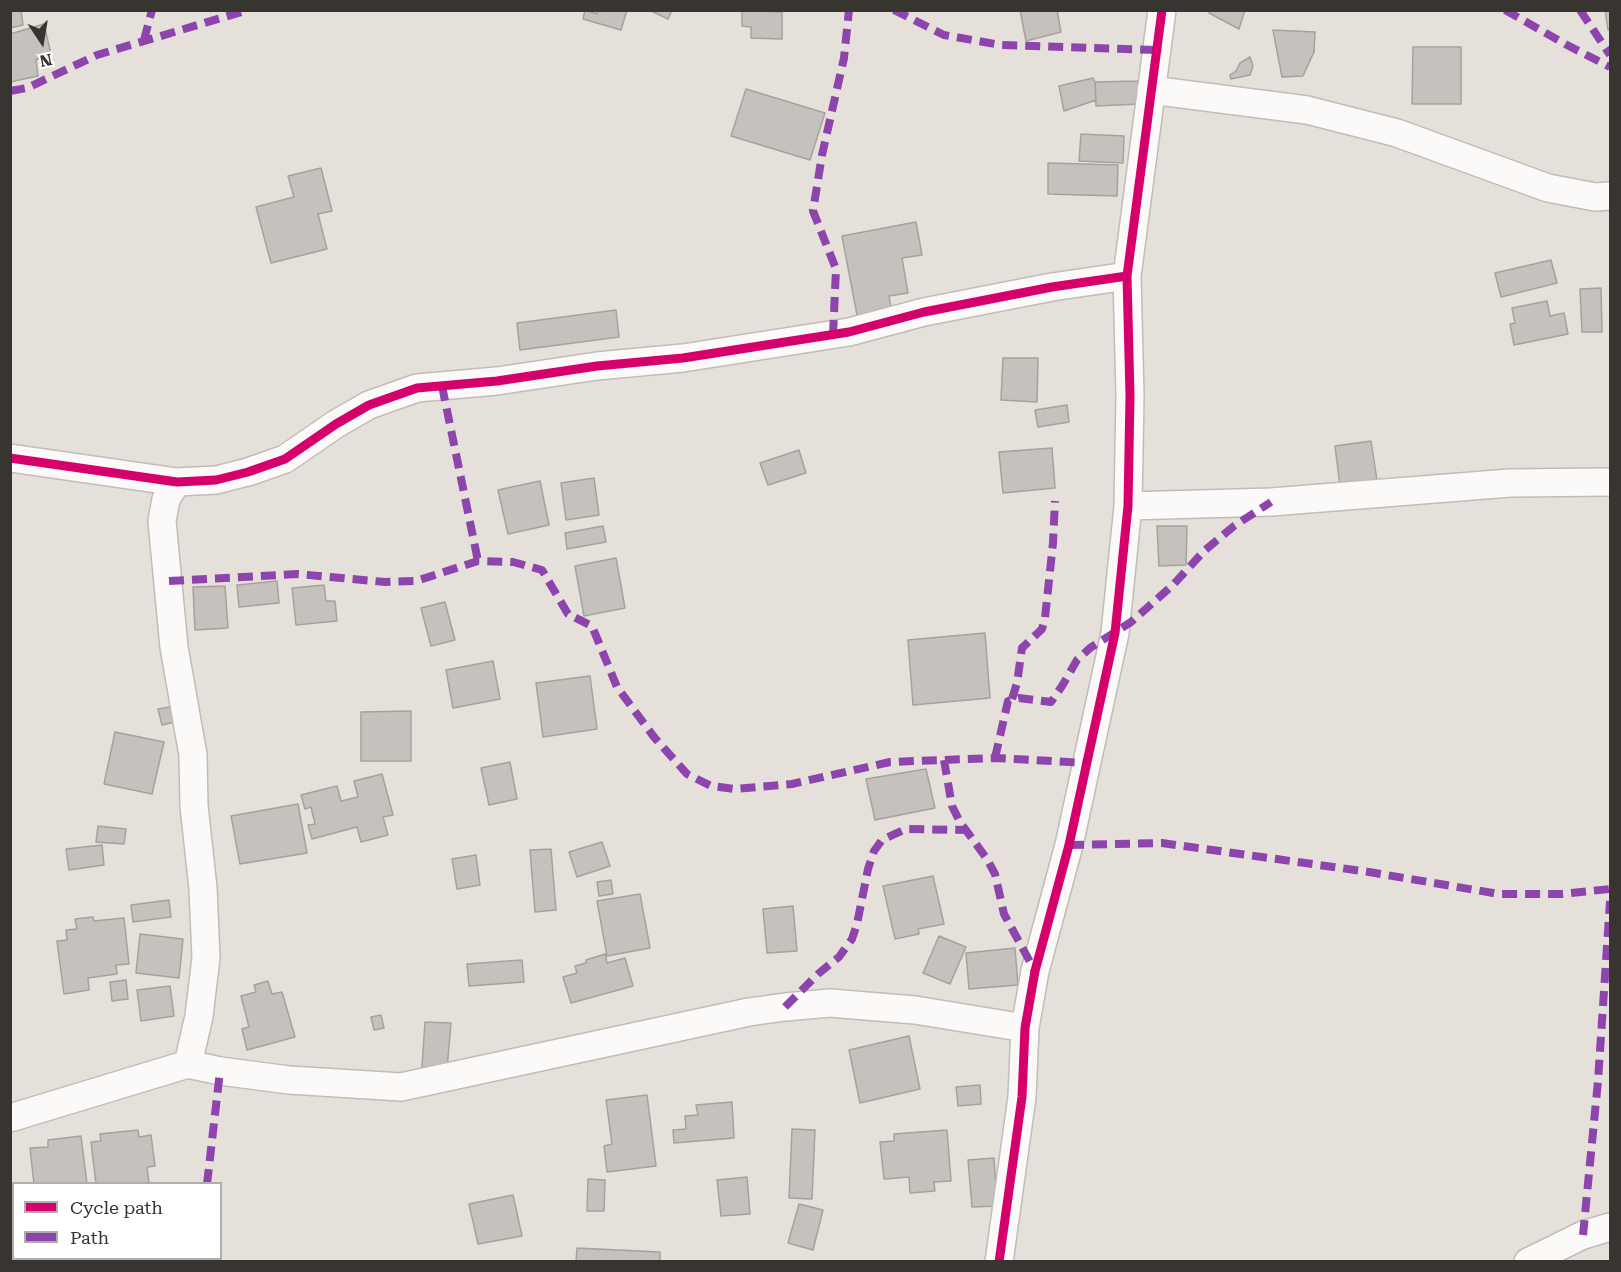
<!DOCTYPE html>
<html>
<head>
<meta charset="utf-8">
<style>
  body { margin:0 }
  #map { position:relative; width:1621px; height:1272px; overflow:hidden; background:#e6e0da; font-family:"Roboto Serif",serif }
  canvas { display:block }
  .frame { position:absolute; inset:0; border:12px solid #38342f; pointer-events:none }
  .legend { position:absolute; left:12px; top:1182px; width:210px; height:78px; box-sizing:border-box; background:#fff; border:2px solid #afaeac; margin:0; padding:8px 10px; list-style:none; font-size:18px; color:#38342f }
  .legend li { display:flex; align-items:center; gap:12px; height:30px }
  .legend b { width:30px; border:2px solid #afaeac }
  .north { position:absolute; left:12px; top:12px; width:60px; height:60px; -webkit-text-stroke:4px #fff; paint-order:stroke; rotate:168deg; font-size:16px; font-weight:700; line-height:24px; text-align:center; color:#38342f }
  .north::after { content:''; display:block; margin:auto; width:21px; height:27px; background:#38342f; clip-path:polygon(50% 0,100% 100%,50% 72%,0 100%) }
</style>
</head>
<body>
<div id="map">
<canvas width="1621" height="1272"></canvas>
<div class="frame"></div>
<ul class="legend">
<li><b style="height:8px;background:#d6006c"></b>Cycle path</li>
<li><b style="height:8px;background:#8e44ad"></b>Path</li>
</ul>
<div class="north">N</div>
</div>
<script>
const ctx = document.querySelector('canvas').getContext('2d');
ctx.lineJoin = 'round';
function fill(path, color) { ctx.fillStyle = color; ctx.fill(path, 'evenodd'); }
const poly = rows => new Path2D(rows.map(r => 'M' + r).join(''));
function stroke(path, color, width, dash) { ctx.strokeStyle = color; ctx.lineWidth = width; ctx.lineCap = dash ? 'butt' : 'round'; ctx.setLineDash(dash || []); ctx.stroke(path); }
const building = poly([
  [10,10,21,10,23,25,10,28,10,10],
  [585,10,597,14,598,10,627,10,621,30,583,19,585,10],
  [649,10,672,10,668,19,649,10],
  [742,10,782,12,782,39,751,38,751,27,742,26,742,10],
  [1020,10,1057,10,1061,32,1026,41,1020,10],
  [1210,10,1245,10,1239,29,1209,13,1210,10],
  [1605,10,1610,10,1610,30,1608,30,1605,10],
  [44,24,51,54,36,60,38,76,10,82,10,34,44,24],
  [1273,30,1315,32,1314,52,1303,76,1282,77,1273,30],
  [1413,47,1461,47,1461,104,1412,104,1413,47],
  [1250,57,1253,66,1250,75,1231,79,1230,75,1236,71,1240,63,1250,57],
  [1093,78,1095,82,1096,100,1064,111,1059,86,1093,78],
  [1138,81,1139,104,1096,106,1095,82,1138,81],
  [746,89,825,113,810,160,731,136,746,89],
  [1081,134,1124,136,1123,163,1079,161,1081,134],
  [1048,163,1118,165,1117,196,1048,194,1048,163],
  [321,168,332,211,318,214,327,249,271,263,256,207,294,197,288,176,321,168],
  [916,222,922,255,902,258,908,293,889,296,891,308,857,315,842,236,916,222],
  [1551,260,1557,283,1501,297,1495,273,1551,260],
  [1601,288,1602,332,1582,332,1580,289,1601,288],
  [1547,301,1550,316,1564,313,1568,334,1514,345,1510,324,1515,323,1512,308,1547,301],
  [616,310,619,337,520,350,517,323,616,310],
  [1003,358,1038,358,1037,402,1001,400,1003,358],
  [1067,405,1069,422,1038,427,1035,410,1067,405],
  [1371,441,1377,480,1340,486,1335,446,1371,441],
  [1052,448,1055,488,1003,493,999,452,1052,448],
  [799,450,806,473,768,485,760,463,799,450],
  [594,478,599,515,566,520,561,483,594,478],
  [540,481,549,525,508,534,498,490,540,481],
  [603,526,606,542,567,549,565,533,603,526],
  [1157,526,1187,526,1186,565,1159,566,1157,526],
  [616,558,625,608,584,616,575,566,616,558],
  [277,581,279,603,239,607,237,585,277,581],
  [324,585,326,601,335,601,337,621,296,625,292,588,324,585],
  [225,586,228,628,195,630,193,587,225,586],
  [445,602,455,640,431,646,421,608,445,602],
  [985,633,990,698,913,705,908,640,985,633],
  [493,661,500,699,453,708,446,670,493,661],
  [590,676,597,729,543,737,536,683,590,676],
  [175,706,179,721,162,725,158,709,175,706],
  [411,711,411,761,361,761,361,712,411,711],
  [115,732,164,742,152,794,104,784,115,732],
  [510,762,517,799,489,805,481,768,510,762],
  [926,769,935,808,875,820,866,779,926,769],
  [382,774,393,815,383,817,388,835,361,842,357,827,312,839,308,825,315,824,311,807,305,809,301,795,337,786,341,801,358,797,354,781,382,774],
  [298,804,307,853,240,864,231,816,298,804],
  [98,826,126,829,124,844,96,842,98,826],
  [602,842,610,866,577,877,569,852,602,842],
  [102,845,104,865,69,870,66,849,102,845],
  [551,849,556,910,535,912,530,850,551,849],
  [476,855,480,885,457,889,452,859,476,855],
  [933,876,944,924,918,929,919,934,895,939,883,886,933,876],
  [611,880,613,894,599,896,597,882,611,880],
  [640,894,650,948,607,956,597,901,640,894],
  [169,900,171,917,133,922,131,905,169,900],
  [793,906,797,951,767,953,763,909,793,906],
  [93,917,94,921,124,918,129,964,116,965,117,974,88,978,89,990,64,994,57,941,67,940,66,930,77,929,75,919,93,917],
  [140,934,183,939,179,978,136,973,140,934],
  [939,936,966,947,950,984,923,973,939,936],
  [1015,948,1018,985,969,989,966,953,1015,948],
  [605,954,607,963,625,958,633,986,571,1003,563,977,577,973,575,966,586,963,586,960,605,954],
  [522,960,524,982,469,986,467,964,522,960],
  [126,980,128,999,112,1001,110,982,126,980],
  [268,981,272,994,282,992,295,1037,247,1050,242,1029,249,1027,241,996,256,992,254,985,268,981],
  [170,986,174,1016,141,1021,137,990,170,986],
  [381,1015,384,1028,374,1030,371,1017,381,1015],
  [425,1022,451,1023,447,1069,422,1067,425,1022],
  [909,1036,920,1089,860,1103,849,1050,909,1036],
  [980,1085,981,1104,958,1106,956,1087,980,1085],
  [647,1095,656,1166,607,1172,604,1146,612,1144,606,1100,647,1095],
  [732,1102,734,1138,674,1143,673,1130,686,1129,685,1116,698,1115,696,1105,732,1102],
  [792,1129,815,1130,812,1199,789,1198,792,1129],
  [138,1130,139,1137,151,1135,155,1166,147,1167,149,1184,96,1184,91,1142,101,1141,100,1134,138,1130],
  [947,1130,951,1181,934,1182,935,1191,910,1193,909,1177,884,1179,880,1142,894,1141,894,1134,947,1130],
  [81,1136,87,1184,34,1184,30,1148,48,1147,48,1140,81,1136],
  [994,1158,997,1206,972,1207,968,1160,994,1158],
  [747,1177,750,1214,721,1216,717,1180,747,1177],
  [588,1179,605,1180,604,1211,587,1211,588,1179],
  [513,1195,522,1236,478,1244,469,1204,513,1195],
  [799,1204,823,1210,813,1250,788,1243,799,1204],
  [577,1248,660,1252,660,1262,576,1262,577,1248]
]);
fill(building, '#c5c1bc');
stroke(building, '#a6a19d', 1.5);
const minor = poly([
  [1151,90,1307,110,1397,133,1548,188,1595,197,1610,196],
  [10,458,177,482,216,480,248,472,285,459,336,424,369,405,417,388,497,381,597,366,683,358,849,332,924,312,1052,287,1127,276],
  [177,482,166,499,162,521,174,647,193,755,194,806,203,888,206,958,199,1016,188,1064],
  [1128,506,1271,502,1510,483,1610,482],
  [10,1118,188,1064,220,1071,289,1080,401,1087,749,1012,785,1007,830,1003,915,1010,1025,1028],
  [999,1262,1022,1097,1025,1028,1035,971,1069,845,1115,633,1128,506,1130,396,1127,276,1162,10],
  [1528,1262,1583,1235,1610,1227]
]);
stroke(minor, '#c1bcb8', 30);
stroke(minor, '#fbfaf9', 27);
stroke(poly([
  [894,10,944,35,1001,45,1158,50],
  [1505,10,1567,45,1610,67],
  [1580,10,1610,55],
  [144,40,152,10],
  [10,91,27,88,97,55,248,10],
  [833,335,836,269,813,211,822,155,844,58,849,10],
  [442,386,478,561],
  [169,581,297,574,385,582,416,581,478,561,513,562,542,570,568,614,592,626,617,687,654,737,687,774,711,786,735,789,792,784,890,762,995,758,1086,763],
  [1012,699,1017,683,1022,648,1042,629,1045,618,1053,543,1055,501],
  [995,758,1008,701,1019,698,1051,702,1062,686,1077,660,1090,648,1131,622,1173,585,1204,551,1234,526,1271,502],
  [944,760,952,806,960,822,987,859,995,874,1004,914,1035,971],
  [1069,845,1162,843,1369,872,1499,894,1561,894,1610,889],
  [785,1007,818,974,839,957,852,939,857,924,868,869,874,851,882,840,906,829,967,830],
  [207,1184,220,1071],
  [1583,1235,1598,1081,1610,901],
  [197,1262,197,1258]
]), '#8e44ad', 8, [15, 8]);
stroke(poly([
  [10,458,177,482,216,480,248,472,285,459,336,424,369,405,417,388,497,381,597,366,683,358,849,332,924,312,1052,287,1127,276],
  [999,1262,1022,1097,1025,1028,1035,971,1069,845,1115,633,1128,506,1130,396,1127,276,1162,10]
]), '#d6006c', 9);
</script>
</body>
</html>
